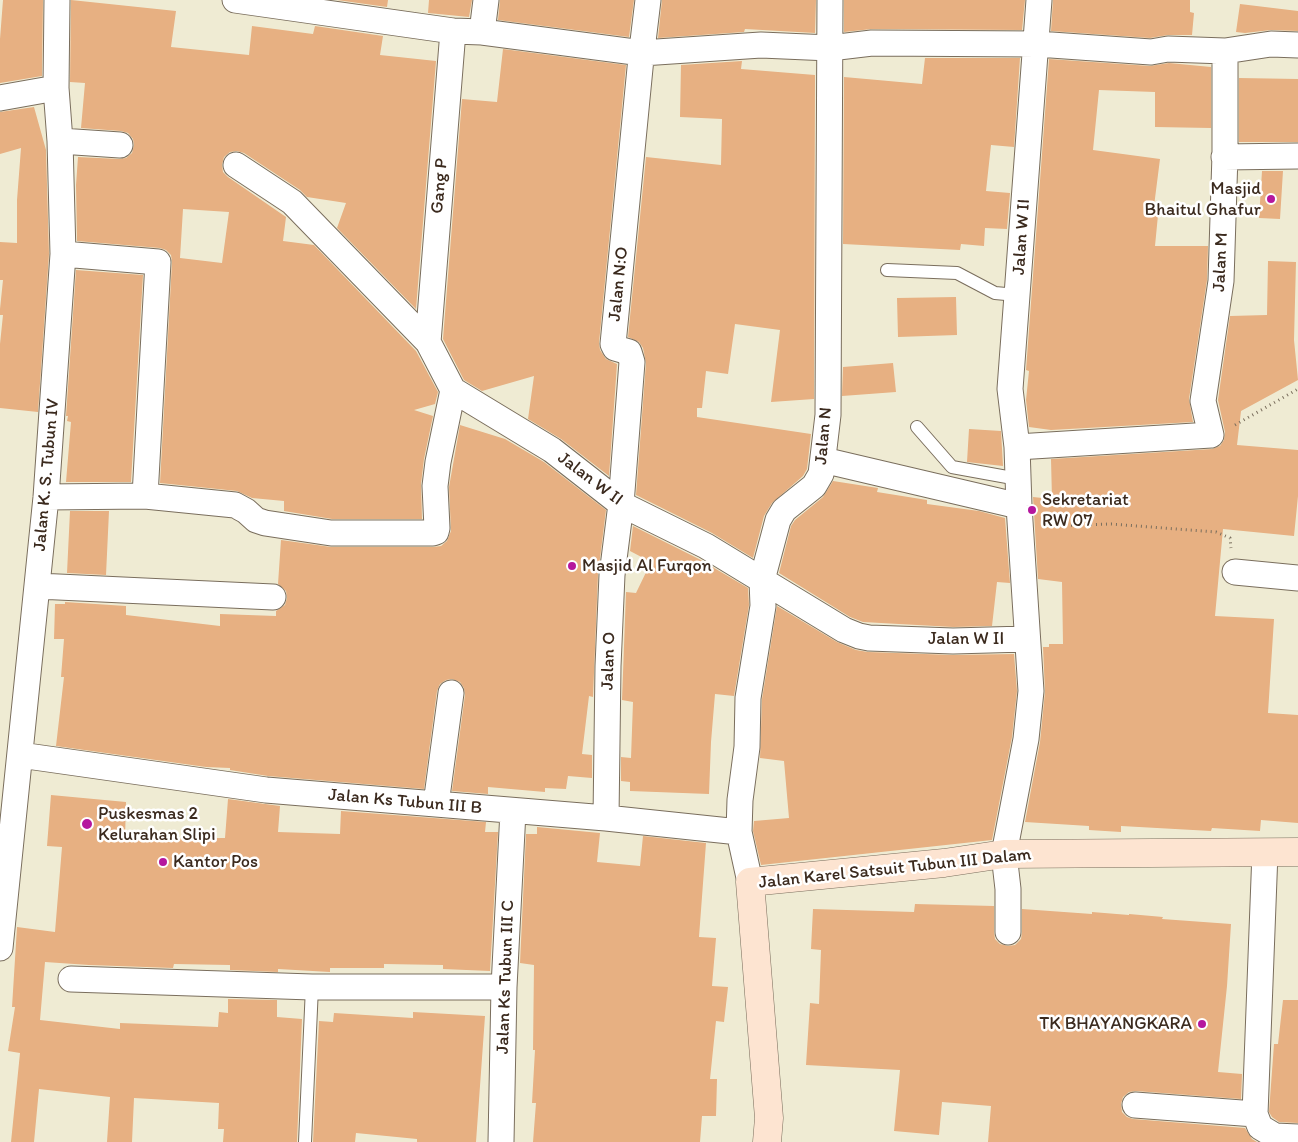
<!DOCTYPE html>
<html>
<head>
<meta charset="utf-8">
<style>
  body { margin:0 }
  canvas { display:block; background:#efebd3 }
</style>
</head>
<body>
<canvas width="1298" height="1142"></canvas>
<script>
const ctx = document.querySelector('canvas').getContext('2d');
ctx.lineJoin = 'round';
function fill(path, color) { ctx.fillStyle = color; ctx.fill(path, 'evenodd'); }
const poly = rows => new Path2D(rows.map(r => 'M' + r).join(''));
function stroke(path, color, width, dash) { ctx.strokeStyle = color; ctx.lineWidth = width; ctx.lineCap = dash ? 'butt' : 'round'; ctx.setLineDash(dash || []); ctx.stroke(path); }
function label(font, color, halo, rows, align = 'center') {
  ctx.font = font + ' Itim,sans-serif'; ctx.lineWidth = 5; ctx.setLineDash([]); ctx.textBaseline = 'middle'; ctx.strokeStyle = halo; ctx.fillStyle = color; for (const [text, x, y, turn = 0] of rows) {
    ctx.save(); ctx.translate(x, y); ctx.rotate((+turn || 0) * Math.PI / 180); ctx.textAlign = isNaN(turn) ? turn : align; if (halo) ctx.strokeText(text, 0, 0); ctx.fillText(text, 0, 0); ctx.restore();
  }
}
fill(poly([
  [3,0,43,0,42,76,0,83,0,39],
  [71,0,176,11,171,47,249,55,252,26,313,34,315,26,383,36,380,55,436,61,416,309,337,228,346,203,307,197,300,190,244,153,237,151,230,152,224,157,222,165,223,172,228,177,286,217,283,241,314,245,416,351,438,392,435,404,414,410,433,416,424,459,421,484,422,519,332,519,284,511,284,501,252,498,237,491,160,483,172,262,171,255,166,250,160,248,77,241,76,185,78,157,119,159,126,158,132,153,134,145,133,139,128,133,121,131,81,128,85,83,70,82],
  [183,209,229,212,222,263,180,258],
  [337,0,388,0,387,7],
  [429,0,472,0,469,17,428,13],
  [500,0,634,0,629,37,498,20],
  [662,0,816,0,815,33,745,29,744,32,658,38],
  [844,0,1025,0,1022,30,872,29,844,32],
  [1053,0,1190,0,1190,12,1194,13,1192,35,1168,35,1150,38,1051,31],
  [1240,4,1298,11,1298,31,1271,30,1245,33,1236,32],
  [503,49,626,65,599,343,600,350,606,359,617,364,609,476,561,439,528,419,534,376,482,391,464,380,443,339,462,99,497,102],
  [925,58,1020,58,1014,147,991,145,986,191,1010,193,1007,229,985,228,984,246,961,244,960,250,843,244,844,77,922,84],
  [1049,59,1150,66,1169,63,1211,67,1211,128,1155,127,1155,92,1099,90,1093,150,1160,159,1153,214,1158,215,1155,246,1208,246,1207,280,1189,399,1193,422,1051,430,1029,427,1026,400,1029,371,1026,370],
  [742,61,741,69,815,75,814,399,771,402,780,330,735,324,728,374,706,371,702,408,697,408,697,417,811,434,807,469,803,476,772,503,764,516,753,558,712,533,636,495,646,363,643,348,639,342,628,337,646,157,721,165,722,119,680,117,681,65],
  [1239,78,1298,79,1298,142,1239,142],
  [34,107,46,150,49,254,38,412,0,408,0,344,3,315,0,315,0,309,3,280,0,280,0,242,17,243,17,200,21,148,0,154,0,112],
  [1262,171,1283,171,1280,219,1259,218],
  [1268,261,1296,262,1294,340,1298,380,1241,411,1237,445,1298,450,1298,496,1294,536,1223,529,1215,616,1274,619,1268,713,1298,715,1298,823,1261,820,1260,831,1212,828,1211,831,1121,826,1121,832,1089,830,1089,826,1025,822,1040,742,1045,692,1043,647,1049,647,1049,644,1063,644,1062,582,1038,579,1033,497,1052,499,1051,459,1212,449,1220,446,1224,440,1225,432,1218,400,1230,316,1267,315],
  [76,270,143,275,131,482,66,482,71,422,67,421,68,416,66,416],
  [956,297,957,335,898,337,897,298],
  [893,363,896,392,842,396,843,367],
  [460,425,505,439,544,462,606,510,598,574,593,697,589,696,582,754,592,755,592,778,568,776,566,789,545,788,545,792,488,787,488,794,452,791,465,695,464,688,460,682,452,679,446,680,440,684,437,691,424,789,268,776,230,770,230,768,206,767,56,746,64,677,61,677,64,639,54,639,55,604,65,604,65,602,126,606,126,615,220,626,220,614,276,616,276,611,285,605,287,598,286,591,278,584,281,540,331,547,433,547,441,546,447,541,451,531,449,487],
  [969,429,1001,431,1003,466,967,462],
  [833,481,878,488,877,492,927,500,927,504,979,511,1005,518,1010,583,997,582,992,626,953,627,863,622,850,617,779,573,791,526,795,520,823,497],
  [70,511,109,511,106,575,67,573],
  [633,526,699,559,748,588,749,605,734,696,715,694,711,742,709,794,630,791,630,782,621,781,621,757,631,758,633,702,622,700,626,592,636,593,651,562,630,551],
  [777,606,837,642,856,650,868,652,952,655,1014,654,1017,691,1012,737,992,840,761,865,753,831,754,821,789,818,784,761,760,758,762,699],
  [51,795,126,802,125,839,225,838,228,799,280,806,278,832,340,834,341,811,486,822,485,832,498,832,490,971,443,969,443,965,384,964,384,968,330,968,330,972,278,969,278,972,230,970,230,965,174,964,173,968,89,965,45,962,40,1020,120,1029,120,1023,218,1027,219,1012,228,1013,228,999,277,1000,277,1017,302,1019,297,1142,223,1142,224,1129,218,1129,219,1103,134,1098,132,1142,107,1142,110,1097,39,1089,34,1142,11,1142,20,1053,8,1051,15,1007,12,1007,17,927,55,932,62,847,47,846],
  [537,827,600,833,597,862,640,866,643,836,706,843,699,937,716,938,712,986,728,987,724,1022,716,1021,710,1079,717,1079,716,1116,702,1116,700,1142,533,1142,536,1103,532,1103,535,1050,533,1050,534,965,520,963,526,834,537,834],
  [915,904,994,906,994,932,995,939,1000,944,1008,946,1015,945,1021,939,1022,932,1022,909,1092,914,1092,912,1129,915,1129,914,1163,917,1162,919,1231,924,1227,986,1218,1072,1242,1074,1241,1099,1136,1091,1129,1092,1123,1097,1121,1104,1122,1112,1127,1117,1133,1119,1245,1128,1252,1139,1257,1142,988,1142,991,1106,942,1102,939,1135,894,1131,900,1070,806,1065,810,1003,819,1004,821,950,811,949,813,909,914,912],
  [1283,1000,1298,1000,1298,1123,1279,1122,1272,1117,1269,1112,1274,1044,1278,1044],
  [413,1012,485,1016,476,1142,417,1142,417,1139,356,1133,355,1142,313,1142,319,1021,333,1022,334,1013,413,1018]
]), '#e7b082');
const lane = poly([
  [887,270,957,273,995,293,1017,295],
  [917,427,952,467,1018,479],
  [305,1142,312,987]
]);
const street = poly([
  [235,0,453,31,482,32,642,53,761,45,830,48,872,43,1037,44,1151,52,1168,49,1225,51,1225,154,1221,281,1203,401,1211,435,1017,447],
  [482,32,486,0],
  [1225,51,1271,44,1298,45],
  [0,98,56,88],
  [60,141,120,145],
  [1224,157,1298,156],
  [236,165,292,202,428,342,453,390,552,450,621,504,706,546,844,630,859,636,869,638,953,641,1026,639],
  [63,254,158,262,145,496],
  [428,342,453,31],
  [823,460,1019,506],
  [46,497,145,496,235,505,246,511,256,520,265,523,331,533,433,533,436,532,437,528,435,486,438,462,453,390],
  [1235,572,1298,578],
  [37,586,273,597],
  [20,755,266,790,606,818,739,832,750,882],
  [436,804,451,693],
  [606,818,608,666,612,575,621,504,632,362,629,352,615,348,613,344,641,58,648,0],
  [739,832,740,800,747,747,748,698,763,606,762,580,778,520,784,510,814,486,821,474,828,415,830,0],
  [1265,852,1255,1114,1260,1127,1275,1136,1298,1137],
  [1008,932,1008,889,1004,854,1026,739,1031,691,1019,506,1017,447,1010,389,1039,0],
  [0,948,46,497,63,254,60,141,56,88,57,0],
  [71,979,312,987,504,987],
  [1135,1105,1255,1114],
  [501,1142,504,987,513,811]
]);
const secondary = poly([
  [767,1142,769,1118,750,882,944,863,1004,854,1298,852]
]);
stroke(lane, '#7a6e5d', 14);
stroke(street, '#7a6e5d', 27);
stroke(secondary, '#7a6e5d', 29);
stroke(poly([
  [1235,425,1298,389],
  [1046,526,1111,524,1216,532,1230,538,1231,548]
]), '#7a6e5d', 3, [1, 4]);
stroke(lane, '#fff', 12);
stroke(street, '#fff', 25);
stroke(secondary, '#fde4d1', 28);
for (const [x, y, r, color] of [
  [1271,199,5,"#b5179e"],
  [1032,510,5,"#b5179e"],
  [572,566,5,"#b5179e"],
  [87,824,6,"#b5179e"],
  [163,862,5,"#b5179e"],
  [1202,1024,5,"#b5179e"]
]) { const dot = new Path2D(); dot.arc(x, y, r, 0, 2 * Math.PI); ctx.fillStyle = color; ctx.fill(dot); stroke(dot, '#fff', 2); }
label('18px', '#3b2a1e', '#fff', [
  ["Gang P",440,186,-85],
  ["Jalan W II",1022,237,-86],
  ["Jalan M",1221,262,-87],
  ["Jalan N:O",619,284,-84],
  ["Jalan N",824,436,-85],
  ["Jalan K. S. Tubun IV",47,475,-85],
  ["Jalan W II",590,479,37],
  ["Jalan W II",966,639],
  ["Jalan O",609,661,-88],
  ["Jalan Ks Tubun III B",405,802,5],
  ["Jalan Karel Satsuit Tubun III Dalam",895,869,-6],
  ["Jalan Ks Tubun III C",506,977,-88]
]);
label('18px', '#3b2a1e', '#fff', [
  ["Masjid",1261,189,"right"],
  ["Bhaitul Ghafur",1261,210,"right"],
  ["Sekretariat",1042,500],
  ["RW 07",1042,521],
  ["Masjid Al Furqon",582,566],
  ["Puskesmas 2",98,814],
  ["Kelurahan Slipi",98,835],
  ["Kantor Pos",173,862],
  ["TK BHAYANGKARA",1192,1024,"right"]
], 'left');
</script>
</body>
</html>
